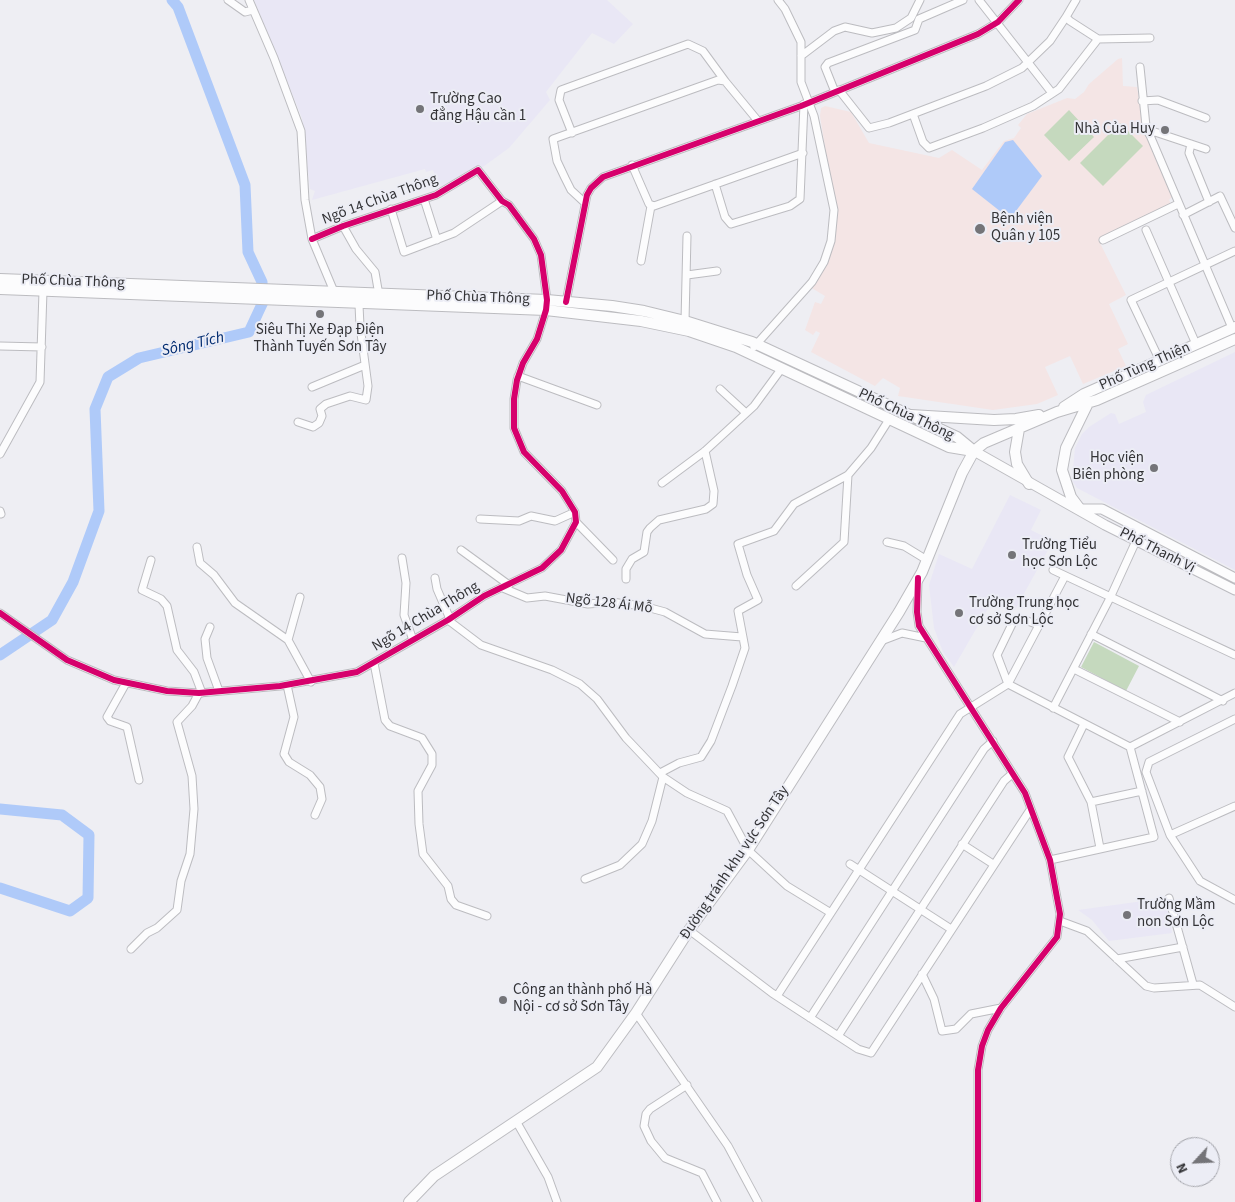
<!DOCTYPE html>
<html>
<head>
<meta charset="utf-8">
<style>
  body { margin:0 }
  #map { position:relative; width:1235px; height:1202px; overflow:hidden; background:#eeeef3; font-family:"Source Sans 3",sans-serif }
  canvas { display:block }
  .north { position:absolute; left:1170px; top:1137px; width:50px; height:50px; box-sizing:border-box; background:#ecedf5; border:1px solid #a2a3a9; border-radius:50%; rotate:245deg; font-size:14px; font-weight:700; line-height:20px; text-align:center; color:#333336 }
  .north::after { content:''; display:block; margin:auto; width:18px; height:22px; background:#747478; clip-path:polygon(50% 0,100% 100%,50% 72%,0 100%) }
</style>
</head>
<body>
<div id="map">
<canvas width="1235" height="1202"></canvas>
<div class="north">N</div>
</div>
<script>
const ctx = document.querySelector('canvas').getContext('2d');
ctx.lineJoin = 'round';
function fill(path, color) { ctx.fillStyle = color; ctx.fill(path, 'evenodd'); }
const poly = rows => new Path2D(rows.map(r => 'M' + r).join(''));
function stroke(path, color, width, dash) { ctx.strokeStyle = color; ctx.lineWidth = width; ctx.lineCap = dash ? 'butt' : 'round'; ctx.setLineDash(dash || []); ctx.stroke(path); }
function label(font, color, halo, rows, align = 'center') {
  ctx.font = font + ' "Source Sans 3",sans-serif'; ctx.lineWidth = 4; ctx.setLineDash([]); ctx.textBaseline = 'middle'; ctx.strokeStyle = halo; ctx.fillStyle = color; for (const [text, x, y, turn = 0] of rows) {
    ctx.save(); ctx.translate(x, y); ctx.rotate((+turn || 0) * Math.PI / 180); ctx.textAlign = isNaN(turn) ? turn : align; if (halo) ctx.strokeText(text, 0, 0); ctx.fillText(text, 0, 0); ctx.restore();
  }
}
fill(poly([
  [254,0,607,0,633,24,614,44,592,33,546,92,550,100,509,148,480,169,440,189,433,170,426,172,425,169,312,200,315,191,310,189,302,118],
  [1235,352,1235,570,1077,488,1072,480,1075,448,1082,434,1089,427,1111,413,1115,414,1119,424,1146,412,1143,402,1146,395],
  [1010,495,1041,510,1031,530,1053,541,1015,610,994,598,954,667,943,652,934,628,929,585,939,554,972,569],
  [1165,898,1172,933,1109,941,1092,920,1078,910]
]), '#e9e7f5');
fill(poly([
  [1122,58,1123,86,1137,87,1143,125,1172,197,1169,200,1172,206,1100,243,1126,295,1109,304,1128,344,1118,349,1126,366,1083,384,1070,356,1045,367,1058,395,1037,404,993,410,898,396,900,388,883,378,875,386,811,352,820,333,816,331,813,335,805,330,815,302,821,304,825,296,810,287,825,263,835,210,820,116,821,108,825,106,851,112,869,143,939,158,952,150,982,170,1004,141,1014,138,1021,128,1018,125,1027,114,1067,98,1075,99,1084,92,1089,84,1118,59]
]), '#f4e5e5');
fill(poly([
  [1069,110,1094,137,1069,161,1044,135],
  [1120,123,1143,146,1103,186,1080,163],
  [1094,642,1139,666,1126,691,1081,667]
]), '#c5d9be');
fill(poly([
  [1013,140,1042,176,1010,219,972,189,1005,142]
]), '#afcaf9');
stroke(poly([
  [0,655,52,620,73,582,99,511,95,409,108,377,139,358,249,332,263,302,262,282,248,252,245,185,178,7,172,0],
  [0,809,62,815,89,835,88,898,70,911,0,888]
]), '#afcaf9', 11);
const minor = poly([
  [228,0,245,12,253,10],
  [249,0,274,58,301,131,305,200,312,239,335,294],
  [979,0,1052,93],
  [1076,0,1066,17,1070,21,1098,39,1150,38],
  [801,56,834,31,845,27,872,33,896,28,911,18,920,0],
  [1140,67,1146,126,1232,328],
  [839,90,869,128,889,123,986,86,1022,68,1050,41,1066,17],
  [835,92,825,67,828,63,915,30,919,19,963,0],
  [1142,101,1158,100,1206,118],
  [913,114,923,142,929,148,983,128,1033,106,1059,89,1098,39],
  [572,133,559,100,561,90,688,44,703,51,725,81],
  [1149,134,1155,132,1206,149],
  [1191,144,1189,153,1209,202],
  [632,165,649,204,654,206,803,153],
  [715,184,725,217,731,224,790,206,800,199,804,104],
  [424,199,437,240],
  [585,203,571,190,565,178,557,161,553,139,718,80,725,81,758,121],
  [391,209,404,252,454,233,502,201],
  [1183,215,1220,196,1235,228],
  [343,226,356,249,375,272,379,295],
  [1146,230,1196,344],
  [1103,240,1178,204],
  [641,261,651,206],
  [687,275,717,271],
  [566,302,587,195,591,188,603,177,801,106,978,34,998,22,1019,0],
  [685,321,687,236],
  [0,346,42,347],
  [754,347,812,282,824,262,831,241,834,210,814,116,801,82,801,42,785,9,778,0],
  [1160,361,1131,300,1235,251],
  [518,376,597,405],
  [312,387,365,365],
  [720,389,746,413],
  [298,422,313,427,319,423,322,416,320,409,326,404,350,396,366,400,368,386,360,326,359,305],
  [0,454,40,382,43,291],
  [662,483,705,451,754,406,782,368],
  [0,511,1,514],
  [480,519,519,521,531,516,555,521,575,512],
  [576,522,613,560],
  [887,542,904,546,927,560],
  [197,547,200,563,214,575,235,603,288,640,311,682],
  [461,550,509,585],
  [402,558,406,583,404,615,413,640],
  [151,560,142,590,161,599,167,606,177,650,194,672,202,693],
  [1053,570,1235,655],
  [435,578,437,589,450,619],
  [626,579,626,569,632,559,644,552,647,532,650,528,659,520,706,509,713,504,714,491,705,451],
  [918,582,917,612,919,626,1025,793,1050,860,1060,914,1057,937,1001,1008,988,1030,982,1046,978,1070,978,1202],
  [796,586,844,542,848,475],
  [503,588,527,598,545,596,588,604,611,602,643,606,665,612,705,634,742,637],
  [0,613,67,660,114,680,167,691,199,693,280,686,357,672,448,620,484,596,542,568,561,550,576,522,575,512,562,491,524,452,514,428,514,399,517,380,523,363,537,339,546,310,547,300,541,255,534,239,509,205,502,201,478,170,436,195,343,226,312,239],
  [448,620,481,645,552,670,580,684,597,699,626,738,663,777,687,793,727,811,748,850,787,886,831,913],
  [1039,625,1019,618,1013,622,997,655,1008,684,1130,747,1154,837,1050,860],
  [210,627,205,639,207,658,219,691],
  [1091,634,1223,701],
  [288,640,300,597],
  [881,641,902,633,926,638],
  [374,663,385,720,390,726,422,738,432,754,432,765,418,791,419,824,423,854,448,886,451,899,456,905,487,916],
  [1074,669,1180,722],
  [126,683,107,717,110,721,127,727,139,780],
  [287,685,294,717,284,754,289,762,310,775,320,787,322,799,315,815],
  [1053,708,1110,598,1141,530],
  [1235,719,1149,762,1146,772,1170,835,1200,881,1235,900],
  [1084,724,1068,757,1091,802,1100,848],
  [1130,747,1235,693],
  [660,773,679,763,701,757,711,741,732,686,745,648,738,611,758,600,747,575,738,544,774,531,794,504,848,475,871,448,890,418],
  [1091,802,1142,791],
  [1170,835,1235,806],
  [962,844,993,864],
  [850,864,951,929],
  [585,879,620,865,642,844,652,821,663,777],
  [1169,898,1193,984],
  [1060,921,1087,931,1146,986,1154,988,1200,985,1235,1007],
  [689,930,772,993,858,1049,871,1053,1030,810],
  [131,949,147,933,157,928,177,910,181,881,190,854,194,809,192,776,177,722,192,706,199,693],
  [1117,959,1183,947],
  [922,974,934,999,942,1031,956,1029,971,1014,1001,1008],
  [777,996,960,714,1008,684,1065,576],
  [636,1013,728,1146,758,1202],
  [810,1018,984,749,993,741],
  [838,1036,1004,781,1012,774],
  [687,1085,650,1109,646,1114,644,1126,651,1141,665,1158,702,1173,717,1202],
  [516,1121,548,1177,557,1202]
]);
const major = poly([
  [974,451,1105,525,1235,590],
  [1080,509,1102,509,1235,578]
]);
const highway = poly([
  [0,279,547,300,612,306,644,311,685,321,752,342,957,437,974,451],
  [0,289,546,310,641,321,689,331,736,347,949,447,973,451],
  [1064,407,1084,394,1235,327],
  [911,415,994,420,1016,419,1039,415],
  [1019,429,1015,452,1017,464,1029,484],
  [1080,509,1071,497,1062,470,1066,448,1088,403,1087,401],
  [409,1202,434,1176,597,1067,636,1013,689,930,748,850,899,612,922,572,962,473,974,451,984,443,1057,412,1097,400,1235,339]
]);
stroke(minor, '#bcbcc0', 9);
stroke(major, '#bcbcc0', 11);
stroke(highway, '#bcbcc0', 12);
stroke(minor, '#fcfcfd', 7);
stroke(major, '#fcfcfd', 9);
stroke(highway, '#fcfcfd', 10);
stroke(poly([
  [566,302,587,195,591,188,603,177,801,106,978,34,998,22,1019,0],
  [918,578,917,612,919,626,1025,793,1050,860,1060,914,1057,937,1001,1008,988,1030,982,1046,978,1070,978,1202],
  [0,613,67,660,114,680,167,691,199,693,280,686,357,672,448,620,484,596,542,568,561,550,576,522,575,512,562,491,524,452,514,428,514,399,517,380,523,363,537,339,546,310,547,300,541,255,534,239,509,205,502,201,478,170,436,195,343,226,312,239]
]), '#d6006c', 6);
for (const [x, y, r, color] of [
  [420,109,5,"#747478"],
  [1165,130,5,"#747478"],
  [980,229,6,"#747478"],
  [320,314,5,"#747478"],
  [1154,468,5,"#747478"],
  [1012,555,5,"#747478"],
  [959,613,5,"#747478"],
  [1127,915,5,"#747478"],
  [503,1000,5,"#747478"]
]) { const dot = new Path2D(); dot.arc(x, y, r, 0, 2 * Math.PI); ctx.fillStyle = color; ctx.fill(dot); stroke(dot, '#ecedf5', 2); }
label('15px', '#333336', '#ecedf5', [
  ["Trường Cao",430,100],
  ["đẳng Hậu cần 1",430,117],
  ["Nhà Của Huy",1155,130,"right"],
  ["Bệnh viện",991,220],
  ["Quân y 105",991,237],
  ["Siêu Thị Xe Đạp Điện",320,331,"center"],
  ["Thành Tuyến Sơn Tây",320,348,"center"],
  ["Học viện",1144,459,"right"],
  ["Biên phòng",1144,476,"right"],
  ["Trường Tiểu",1022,546],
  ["học Sơn Lộc",1022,563],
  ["Trường Trung học",969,604],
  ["cơ sở Sơn Lộc",969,621],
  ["Trường Mầm",1137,906],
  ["non Sơn Lộc",1137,923],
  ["Công an thành phố Hà",513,991],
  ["Nội - cơ sở Sơn Tây",513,1008]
], 'left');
label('15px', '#333336', '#ecedf5', [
  ["Ngõ 14 Chùa Thông",380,200,-20],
  ["Phố Chùa Thông",73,282,2],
  ["Phố Chùa Thông",478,298,2],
  ["Phố Tùng Thiện",1145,367,-24],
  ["Phố Chùa Thông",906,415,25],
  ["Phố Thanh Vị",1157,551,27],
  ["Ngõ 128 Ái Mỗ",609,604,7],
  ["Ngõ 14 Chùa Thông",426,617,-31],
  ["Đường tránh khu vực Sơn Tây",735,863,-56]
]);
label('italic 16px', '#022c71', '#ecedf5', [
  ["Sông Tích",193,345,-13]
]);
</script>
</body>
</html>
